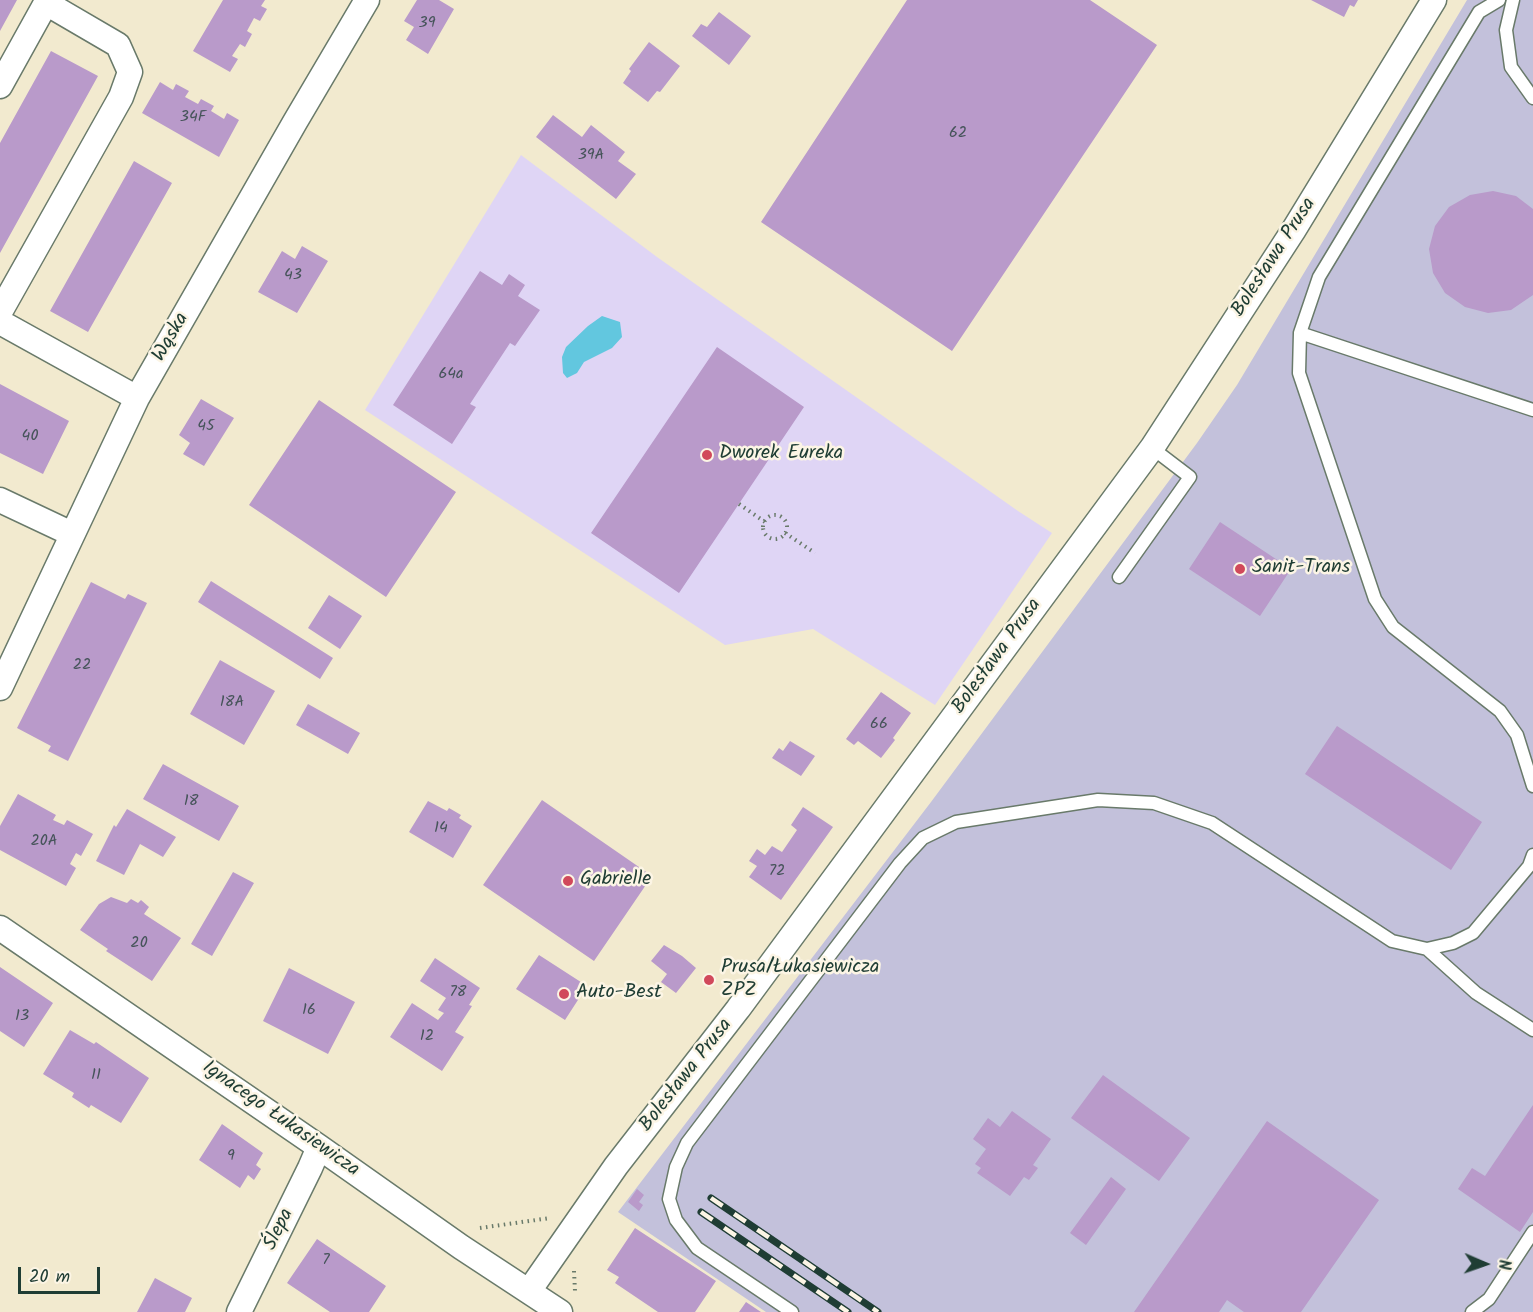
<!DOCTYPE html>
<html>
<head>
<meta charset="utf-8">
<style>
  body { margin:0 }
  #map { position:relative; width:1533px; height:1312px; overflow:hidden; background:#f2eacf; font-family:Kalam,sans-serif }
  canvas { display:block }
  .north { position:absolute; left:1455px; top:1234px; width:60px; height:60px; -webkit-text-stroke:4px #fcf5e5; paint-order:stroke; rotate:92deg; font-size:16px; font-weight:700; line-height:24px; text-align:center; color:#1f3d34 }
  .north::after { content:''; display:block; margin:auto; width:21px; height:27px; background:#1f3d34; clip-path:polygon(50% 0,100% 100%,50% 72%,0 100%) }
  .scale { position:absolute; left:18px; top:1267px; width:82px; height:27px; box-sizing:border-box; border:3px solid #1f3d34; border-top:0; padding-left:8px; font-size:18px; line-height:21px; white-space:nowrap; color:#1f3d34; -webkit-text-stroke:4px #fcf5e5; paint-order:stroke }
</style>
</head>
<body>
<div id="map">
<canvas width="1533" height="1312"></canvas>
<div class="north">N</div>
<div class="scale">20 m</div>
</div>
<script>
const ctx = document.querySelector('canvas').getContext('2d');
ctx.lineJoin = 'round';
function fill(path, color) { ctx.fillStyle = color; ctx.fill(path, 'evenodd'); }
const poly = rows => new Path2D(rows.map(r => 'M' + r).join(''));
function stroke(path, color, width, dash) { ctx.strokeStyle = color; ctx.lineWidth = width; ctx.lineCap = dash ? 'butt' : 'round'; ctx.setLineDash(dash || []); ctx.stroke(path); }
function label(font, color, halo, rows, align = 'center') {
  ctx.font = font + ' Kalam,sans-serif'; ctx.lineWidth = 5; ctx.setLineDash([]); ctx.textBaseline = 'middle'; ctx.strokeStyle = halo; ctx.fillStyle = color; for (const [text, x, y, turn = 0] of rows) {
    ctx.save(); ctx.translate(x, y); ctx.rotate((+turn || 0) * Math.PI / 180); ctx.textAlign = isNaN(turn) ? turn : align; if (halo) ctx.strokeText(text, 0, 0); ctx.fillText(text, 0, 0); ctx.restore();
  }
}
fill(poly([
  [521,155,657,257,1018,511,1052,533,935,705,813,629,725,645,365,410]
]), '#dfd5f5');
fill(poly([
  [1467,0,1533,0,1533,1312,766,1312,618,1212,931,802,1197,443,1237,385]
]), '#c3c1db');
fill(poly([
  [602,316,620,322,622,337,612,348,584,362,577,373,567,378,563,373,562,357,566,347,588,326]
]), '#62c7df');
fill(poly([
  [0,0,17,0,0,31],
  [223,0,265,0,261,6,267,9,260,21,254,18,247,31,252,34,245,47,240,44,232,56,238,59,230,72,193,51],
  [417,0,439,0,454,9,428,54,406,40,414,27,404,21],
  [907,0,1090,0,1157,45,952,351,761,222],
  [1311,0,1358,0,1354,7,1350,5,1344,17],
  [719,12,751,36,729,65,692,36,701,24,707,27],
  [649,42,680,66,660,92,657,91,648,102,623,83,631,71,629,69],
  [51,51,98,76,0,253,0,143],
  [160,82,173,90,176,84,189,91,185,97,198,104,201,99,214,106,211,111,224,119,227,113,239,120,219,157,142,113],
  [553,115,582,137,591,125,625,152,618,161,636,174,616,199,536,137],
  [134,161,172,183,88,332,50,311],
  [1493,191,1516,196,1533,209,1533,295,1511,310,1488,313,1465,307,1445,293,1433,273,1429,249,1435,226,1449,207,1470,195],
  [302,246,328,261,297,313,258,292,282,251,295,259],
  [480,271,502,285,509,274,525,285,518,296,540,310,515,346,510,343,470,404,476,407,452,444,393,405],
  [717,347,804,407,679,593,591,533],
  [0,384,69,421,43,474,0,453],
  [201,399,234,418,204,466,183,454,190,443,179,435],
  [319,400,456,492,386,597,249,505],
  [1220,522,1291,569,1260,616,1189,569],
  [211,581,333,658,320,679,198,602],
  [91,582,125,599,128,594,147,603,68,761,48,751,51,746,17,728],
  [329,595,362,616,340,649,308,628],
  [220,660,275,691,244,745,190,714],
  [881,692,911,713,893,738,895,740,881,758,858,741,854,745,846,739],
  [308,704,360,733,348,754,296,725],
  [1337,726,1482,822,1451,870,1305,774],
  [790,741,815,756,801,776,772,758,779,748,783,751],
  [163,764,239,806,219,841,143,799],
  [18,794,56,815,53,820,64,825,67,820,93,834,81,856,76,853,70,864,76,868,66,886,0,850,0,826],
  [542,800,652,876,594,961,483,885],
  [428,801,447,811,449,808,461,815,459,818,472,826,453,858,409,832],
  [803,807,833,827,781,900,749,877,757,866,749,861,757,849,765,855,772,846,782,852,797,830,791,825],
  [127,809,176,837,163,857,140,844,124,875,96,861,114,825,116,827],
  [233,872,254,883,212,956,191,944],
  [111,897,127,903,131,899,138,903,141,900,149,907,144,914,181,938,152,981,106,951,108,949,80,930,99,904],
  [664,945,682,956,696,968,676,993,661,982,667,974,651,961],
  [539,955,587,986,565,1020,516,989],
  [435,958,480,988,469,1005,472,1006,455,1032,464,1037,442,1071,390,1037,412,1003,438,1020,444,1013,438,1010,446,998,420,981],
  [0,967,53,1003,24,1047,0,1031],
  [289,968,355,1002,328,1054,263,1021],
  [70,1030,94,1044,96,1042,149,1078,121,1123,91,1105,89,1108,72,1097,74,1093,43,1074],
  [1103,1075,1190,1138,1159,1181,1071,1118],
  [1533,1105,1533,1212,1520,1232,1458,1189,1472,1168,1485,1176],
  [1012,1111,1051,1139,1033,1165,1038,1168,1029,1180,1024,1177,1010,1196,977,1173,981,1168,975,1164,986,1149,973,1139,988,1118,1000,1127],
  [1267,1121,1379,1200,1301,1312,1244,1312,1227,1300,1219,1312,1134,1312],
  [222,1124,263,1153,256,1165,261,1169,254,1180,248,1175,240,1188,199,1160],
  [1111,1177,1126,1189,1086,1245,1070,1233],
  [637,1189,644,1195,639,1202,643,1205,639,1211,628,1202],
  [635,1228,716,1281,695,1312,658,1312,615,1283,619,1277,607,1270],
  [317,1239,386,1286,369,1312,330,1312,287,1283],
  [155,1278,192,1298,185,1312,137,1312],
  [746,1302,761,1312,739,1312]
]), '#b99aca');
const lane = poly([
  [1499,0,1479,12,1319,277,1300,333,1299,373,1375,599,1393,627,1500,711,1517,735,1533,786],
  [1513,0,1506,30,1511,67,1533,98],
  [1300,333,1533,410],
  [1119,577,1190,477,1152,448],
  [1427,949,1476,993,1533,1030],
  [792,1312,697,1248,676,1220,669,1199,676,1167,687,1143,900,863,923,838,956,822,1098,800,1154,803,1212,823,1392,941,1427,949,1453,943,1473,933,1529,866,1533,855],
  [1472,1312,1489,1299,1533,1232]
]);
const street = poly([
  [0,86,46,3,118,45,130,72,121,97,0,312],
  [0,322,137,398],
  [0,500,72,534],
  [0,688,137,398,295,122,367,0],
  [0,928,319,1147,461,1247,560,1312],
  [529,1291,616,1166,738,1009,1152,448,1293,231,1434,0],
  [239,1312,310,1168,319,1147]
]);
stroke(lane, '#697a6a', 15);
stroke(street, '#697a6a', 27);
stroke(poly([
  [739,504,765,522],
  '763 527a12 12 0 1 1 24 0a12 12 0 1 1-24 0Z',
  [785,533,815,553],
  [480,1228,550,1218],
  [574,1271,575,1291]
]), '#697a6a', 4, [1.5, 4.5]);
stroke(lane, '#fff', 12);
stroke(street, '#fff', 24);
const rail = poly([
  [711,1198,878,1312],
  [701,1212,848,1312]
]);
stroke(rail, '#1f3d34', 7);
stroke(rail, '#fcf5e5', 4.5, [14]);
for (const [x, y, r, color] of [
  [707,455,6,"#d1495b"],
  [1240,569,6,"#d1495b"],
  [568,881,6,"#d1495b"],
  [709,980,6,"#d1495b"],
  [564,994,6,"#d1495b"]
]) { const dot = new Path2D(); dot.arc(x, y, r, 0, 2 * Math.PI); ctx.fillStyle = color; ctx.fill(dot); stroke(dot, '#fcf5e5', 2); }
label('16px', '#46545a', null, [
  ["39",427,24],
  ["34F",193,118],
  ["62",958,134],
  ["39A",591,156],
  ["43",293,276],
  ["64a",451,375],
  ["45",206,427],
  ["40",30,437],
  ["22",82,666],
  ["18A",232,703],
  ["66",879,725],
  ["18",191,802],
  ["14",441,829],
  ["20A",44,842],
  ["72",777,872],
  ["20",139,944],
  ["78",458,993],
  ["16",309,1011],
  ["13",22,1017],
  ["12",427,1037],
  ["11",96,1076],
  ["9",231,1157],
  ["7",326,1261]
]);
label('20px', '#1f3d34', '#fcf5e5', [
  ["Bolesława Prusa",1275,258,-57],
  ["Wąska",172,338,-60],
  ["Bolesława Prusa",998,657,-54],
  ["Bolesława Prusa",687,1076,-52],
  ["Ignacego Łukasiewicza",280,1120,35],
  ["Ślepa",280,1230,-64]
]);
label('20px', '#1f3d34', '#fcf5e5', [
  ["Dworek Eureka",719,455],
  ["Sanit-Trans",1252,569],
  ["Gabrielle",580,881],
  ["Prusa/Łukasiewicza",721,969],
  ["ZPZ",721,992],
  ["Auto-Best",576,994]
], 'left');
</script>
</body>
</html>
